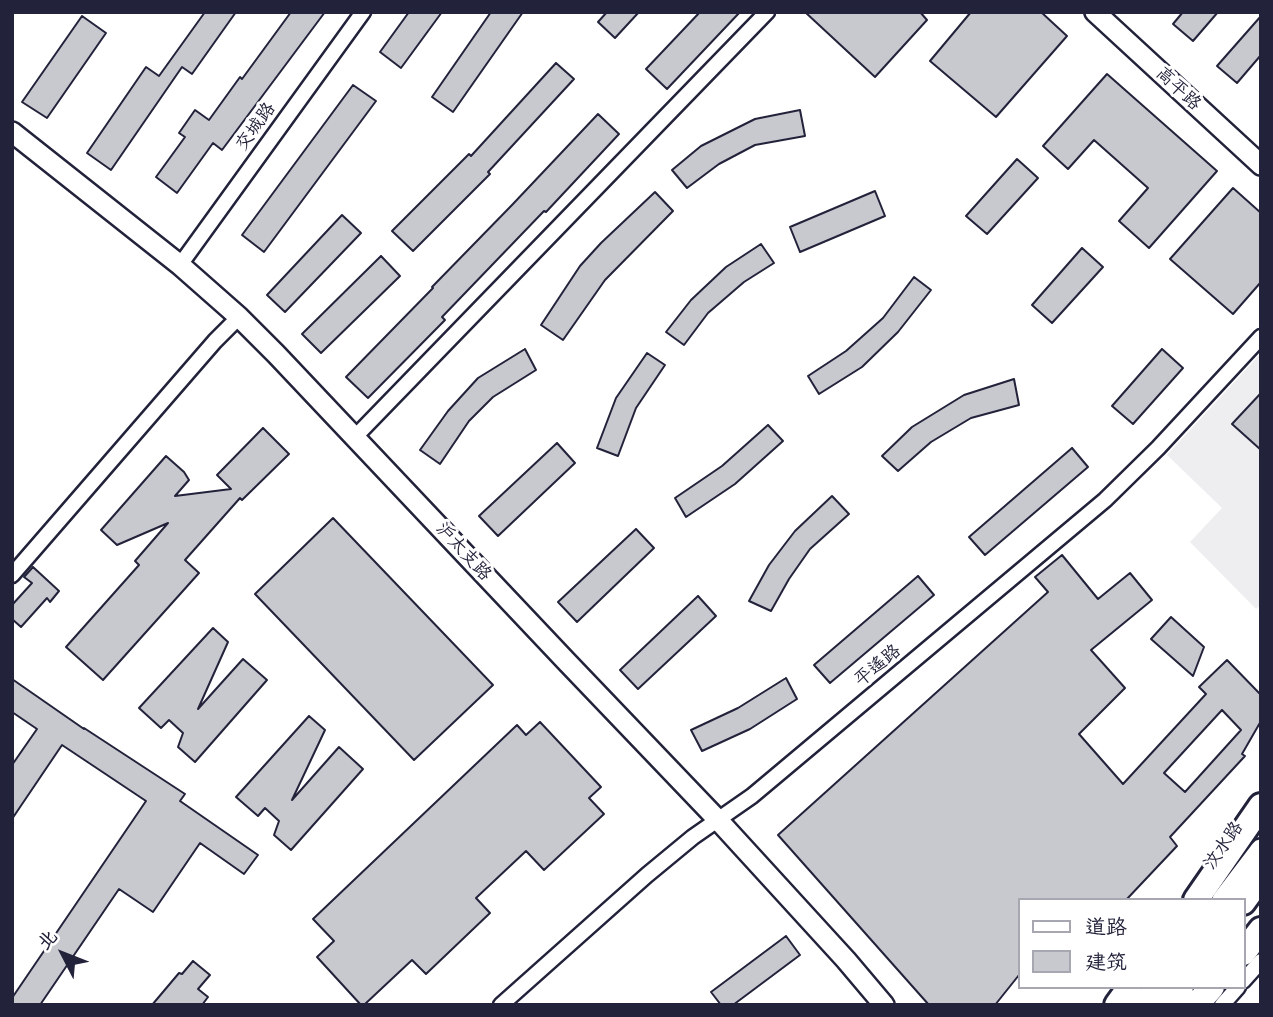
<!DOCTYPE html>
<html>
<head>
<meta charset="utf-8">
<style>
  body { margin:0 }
  #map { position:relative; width:1273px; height:1017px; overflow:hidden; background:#fff; font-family:Pangolin,"LXGW WenKai TC",sans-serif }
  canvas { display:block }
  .frame { position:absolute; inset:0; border:14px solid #22223b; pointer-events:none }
  .legend { position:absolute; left:1018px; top:898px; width:228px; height:91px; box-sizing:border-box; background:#fff; border:2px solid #a7a7b1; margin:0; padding:9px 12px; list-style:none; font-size:21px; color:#22223b }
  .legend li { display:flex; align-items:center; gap:14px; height:35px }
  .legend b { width:35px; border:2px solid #a7a7b1 }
  .north { position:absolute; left:28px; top:919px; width:70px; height:70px; -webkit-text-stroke:5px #fff; paint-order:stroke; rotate:312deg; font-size:19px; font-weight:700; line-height:28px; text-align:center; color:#22223b }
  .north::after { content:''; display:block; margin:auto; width:24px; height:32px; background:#22223b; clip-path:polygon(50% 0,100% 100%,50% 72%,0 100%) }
</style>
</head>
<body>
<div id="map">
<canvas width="1273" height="1017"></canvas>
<div class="frame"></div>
<ul class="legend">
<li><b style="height:9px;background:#fff"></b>道路</li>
<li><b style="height:19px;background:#c8c8cf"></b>建筑</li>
</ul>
<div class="north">北</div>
</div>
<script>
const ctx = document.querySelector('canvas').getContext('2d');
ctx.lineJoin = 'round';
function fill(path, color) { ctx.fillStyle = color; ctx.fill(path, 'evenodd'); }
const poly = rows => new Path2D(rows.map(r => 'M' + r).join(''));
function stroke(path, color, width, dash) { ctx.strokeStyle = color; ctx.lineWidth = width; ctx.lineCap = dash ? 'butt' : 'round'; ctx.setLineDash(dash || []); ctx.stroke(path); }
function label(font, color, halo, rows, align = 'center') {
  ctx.font = font + ' Pangolin,"LXGW WenKai TC",sans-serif'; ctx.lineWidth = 6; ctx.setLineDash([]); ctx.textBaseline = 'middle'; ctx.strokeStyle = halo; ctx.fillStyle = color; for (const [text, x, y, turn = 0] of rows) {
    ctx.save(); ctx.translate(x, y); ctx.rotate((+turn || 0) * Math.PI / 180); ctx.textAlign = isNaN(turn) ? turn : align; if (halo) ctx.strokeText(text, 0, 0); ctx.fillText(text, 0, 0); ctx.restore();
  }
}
fill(poly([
  [1261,353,1261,605,1256,609,1190,542,1222,508,1167,455]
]), '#eeeef1');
const building = poly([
  [205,12,236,12,192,74,182,67,111,170,87,153,146,67,159,76,205,12],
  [291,12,325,12,222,150,213,143,177,193,156,177,185,137,179,133,195,110,209,120,240,77,242,79,291,12],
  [409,12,442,12,401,68,380,52,409,12],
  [491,12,523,12,453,112,432,97,491,12],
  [607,12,639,12,615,38,598,22,607,12],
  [700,12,740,12,667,89,646,69,700,12],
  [805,12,920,12,927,20,875,77,805,12],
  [971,12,1041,12,1067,36,996,117,930,61,971,12],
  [1183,12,1218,12,1193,41,1173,24,1183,12],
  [82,16,106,33,47,118,22,102,82,16],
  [1261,16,1261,55,1237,83,1217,66,1261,16],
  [556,63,574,79,488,172,490,174,413,251,392,231,469,154,471,156,556,63],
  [1107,74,1217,171,1149,248,1119,221,1148,188,1094,140,1068,169,1043,146,1107,74],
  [353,85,376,101,264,252,242,235,353,85],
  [800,110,805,136,755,145,719,164,687,188,672,170,701,146,755,119,800,110],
  [598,114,619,134,546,212,544,211,442,317,445,320,368,398,346,377,433,288,432,287,512,205,598,114],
  [1017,159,1038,178,987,234,966,216,1017,159],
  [1233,188,1261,213,1261,282,1233,314,1170,259,1233,188],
  [875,191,885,216,800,252,790,227,875,191],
  [655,192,673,211,605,280,563,340,541,325,580,266,601,243,655,192],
  [342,215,361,233,285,312,267,295,342,215],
  [761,244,774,263,744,282,708,313,684,345,666,332,691,300,726,267,761,244],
  [1082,248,1103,267,1052,323,1032,305,1082,248],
  [381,256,400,276,321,353,302,334,381,256],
  [914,277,931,290,898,332,862,367,819,394,808,376,846,351,883,318,914,277],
  [525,349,536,370,493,397,469,421,440,464,420,450,448,411,478,378,525,349],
  [1162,349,1183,368,1133,424,1112,406,1162,349],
  [647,353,665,365,636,408,618,456,597,448,616,398,647,353],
  [1014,379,1019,405,971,418,931,442,898,471,882,456,912,427,964,395,1014,379],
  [1261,393,1261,450,1232,424,1261,393],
  [768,425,783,441,735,484,686,517,675,498,722,466,768,425],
  [263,428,289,454,242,500,240,498,185,560,199,573,103,680,66,647,139,565,135,561,168,523,117,545,101,530,166,456,184,472,189,480,175,496,231,489,217,475,263,428],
  [557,443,575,463,498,536,479,516,557,443],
  [1072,448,1088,467,985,555,969,537,1072,448],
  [832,496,849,514,810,549,789,579,771,611,749,601,769,565,795,531,832,496],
  [333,518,493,685,414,760,255,594,333,518],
  [636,529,654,548,577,622,558,602,636,529],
  [1062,555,1098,599,1130,573,1152,600,1091,650,1125,688,1079,734,1123,784,1206,694,1199,687,1227,660,1261,695,1261,721,1242,754,1245,756,1170,837,1177,846,1126,900,1019,900,1019,975,995,1005,929,1005,778,835,1048,592,1035,577,1062,555],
  [1222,710,1241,730,1185,792,1164,773,1222,710],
  [33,567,59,591,50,602,47,598,21,627,12,619,12,605,32,583,24,577,33,567],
  [918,576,934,595,830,683,814,665,918,576],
  [698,596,716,616,638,689,620,670,698,596],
  [1171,617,1204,647,1193,676,1151,639,1171,617],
  [213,628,228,642,198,709,243,659,267,680,195,762,178,747,183,733,169,720,161,728,139,708,213,628],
  [786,678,797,699,750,729,702,751,691,730,738,708,786,678],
  [12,679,84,729,84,728,185,794,180,801,258,855,244,874,200,843,153,912,119,889,40,1005,12,1005,12,998,146,801,62,745,12,819,12,765,37,729,12,712,12,679],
  [309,716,325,730,292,800,339,747,363,769,291,850,274,835,279,821,265,808,258,816,236,797,309,716],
  [540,722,601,787,589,798,604,814,544,870,526,851,476,898,490,913,426,974,412,960,364,1005,361,1005,317,957,334,941,313,919,517,725,526,735,540,722],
  [786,936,800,955,733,1005,721,1005,711,992,786,936],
  [193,961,210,975,198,989,208,997,202,1005,152,1005,179,973,182,974,193,961]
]);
fill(building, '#c8c8cf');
stroke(building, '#22223b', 2);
const street = poly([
  [180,265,363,12],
  [355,437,767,12],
  [12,575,215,341,239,317],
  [1243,981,1261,961],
  [501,1005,647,875,693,837,752,796,1105,500,1158,448,1261,337],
  [1222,1005,1238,987]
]);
const secondary = poly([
  [1095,12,1261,165],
  [12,132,180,265,239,317,276,354,566,661,718,820,846,960,884,1005]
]);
const primary = poly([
  [1223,900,1261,850],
  [1143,1005,1156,987]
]);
const highway = poly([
  [1196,900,1261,806],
  [1243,902,1261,877],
  [1243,953,1261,930],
  [1117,1005,1130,987],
  [1168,1005,1181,987],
  [1196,1005,1212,987]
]);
stroke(street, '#22223b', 19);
stroke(secondary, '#22223b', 24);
stroke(primary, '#22223b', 26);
stroke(highway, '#22223b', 30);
stroke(street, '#fff', 14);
stroke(secondary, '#fff', 19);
stroke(primary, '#fff', 21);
stroke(highway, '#fff', 24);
label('18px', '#22223b', '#fff', [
  ["高平路",1178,89,43],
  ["交城路",256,127,-54],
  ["沪太支路",463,552,47],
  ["平遥路",878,666,-40],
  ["汶水路",1224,846,-55]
]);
</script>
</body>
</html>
